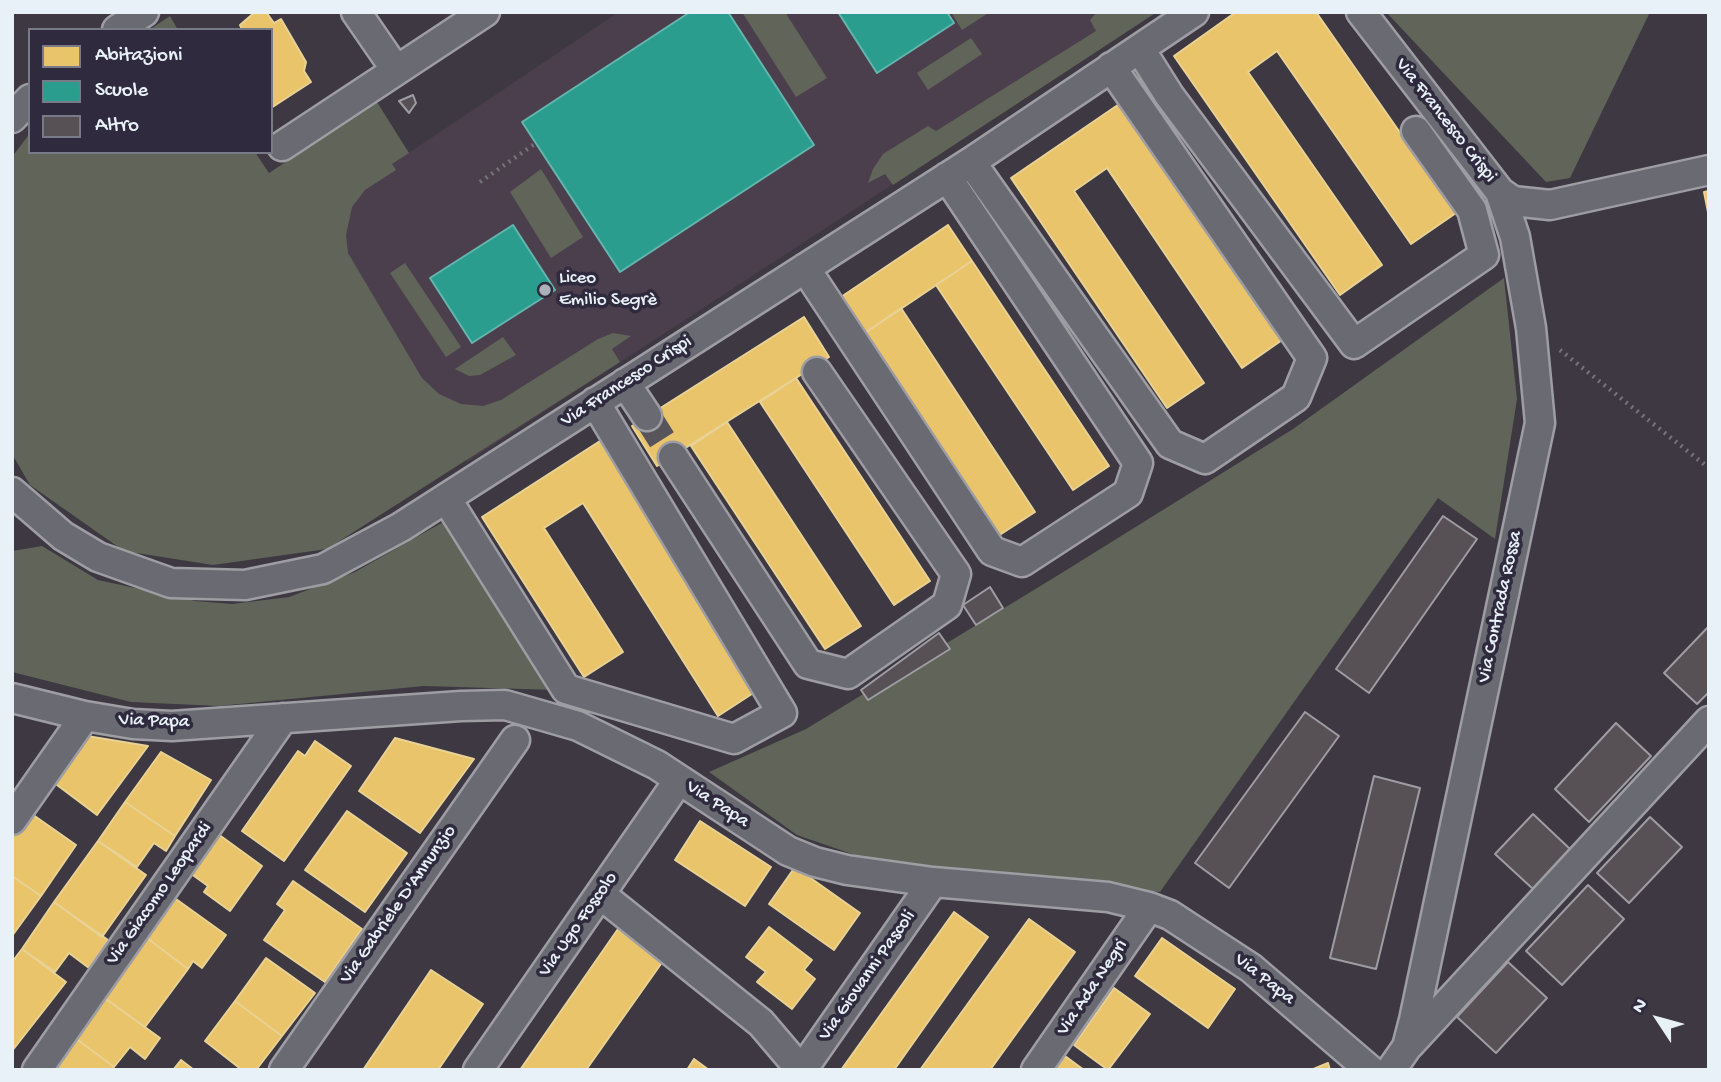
<!DOCTYPE html>
<html>
<head>
<meta charset="utf-8">
<style>
  body { margin:0 }
  #map { position:relative; width:1721px; height:1082px; overflow:hidden; background:#3d3841; font-family:"Gochi Hand",sans-serif }
  canvas { display:block }
  .frame { position:absolute; inset:0; border:14px solid #e8f1f8; pointer-events:none }
  .legend { position:absolute; left:28px; top:28px; width:245px; height:126px; box-sizing:border-box; background:#2f2a3d; border:2px solid #797a88; margin:0; padding:9px 12px; list-style:none; font-size:21px; color:#e8f1f8 }
  .legend li { display:flex; align-items:center; gap:14px; height:35px }
  .legend b { width:35px; border:2px solid #797a88 }
  .north { position:absolute; left:1623px; top:984px; width:70px; height:70px; -webkit-text-stroke:5px #2f2a3d; paint-order:stroke; rotate:306deg; font-size:19px; font-weight:700; line-height:28px; text-align:center; color:#e8f1f8 }
  .north::after { content:''; display:block; margin:auto; width:24px; height:32px; background:#e8f1f8; clip-path:polygon(50% 0,100% 100%,50% 72%,0 100%) }
</style>
</head>
<body>
<div id="map">
<canvas width="1721" height="1082"></canvas>
<div class="frame"></div>
<ul class="legend">
<li><b style="height:19px;background:#e9c46a"></b>Abitazioni</li>
<li><b style="height:19px;background:#2a9d8f"></b>Scuole</li>
<li><b style="height:19px;background:#575156"></b>Altro</li>
</ul>
<div class="north">N</div>
</div>
<script>
const ctx = document.querySelector('canvas').getContext('2d');
ctx.lineJoin = 'round';
function fill(path, color) { ctx.fillStyle = color; ctx.fill(path, 'evenodd'); }
const poly = rows => new Path2D(rows.map(r => 'M' + r).join(''));
function stroke(path, color, width, dash) { ctx.strokeStyle = color; ctx.lineWidth = width; ctx.lineCap = dash ? 'butt' : 'round'; ctx.setLineDash(dash || []); ctx.stroke(path); }
function label(font, color, halo, rows, align = 'center') {
  ctx.font = font + ' "Gochi Hand",sans-serif'; ctx.lineWidth = 7; ctx.setLineDash([]); ctx.textBaseline = 'middle'; ctx.strokeStyle = halo; ctx.fillStyle = color; for (const [text, x, y, turn = 0] of rows) {
    ctx.save(); ctx.translate(x, y); ctx.rotate((+turn || 0) * Math.PI / 180); ctx.textAlign = isNaN(turn) ? turn : align; if (halo) ctx.strokeText(text, 0, 0); ctx.fillText(text, 0, 0); ctx.restore();
  }
}
fill(poly([
  [619,12,1157,12,467,462,313,217]
]), '#4c3f4d');
fill(poly([
  [742,12,785,12,827,78,796,97],
  [951,12,990,12,962,30],
  [1097,12,1157,12,893,185,885,174,868,183,873,169,883,154,928,126,936,131,1096,31,1090,20],
  [1386,12,1650,12,1570,178,1546,182],
  [170,16,178,30,149,30],
  [971,38,982,54,928,90,917,73],
  [377,102,409,153,392,164,396,170,365,190,352,207,346,235,348,253,422,378,439,394,461,404,483,406,501,400,598,339,613,333,631,336,612,349,620,362,327,549,213,565,124,551,30,485,12,454,12,157,30,133,30,152,255,152,269,173],
  [541,169,583,237,551,258,510,192],
  [405,263,461,347,446,357,390,273],
  [1504,278,1517,399,1495,539,1438,498,1160,892,884,865,797,835,709,772,806,729,1060,574,1293,429],
  [503,337,516,355,480,375,469,376,455,369],
  [452,517,558,690,424,686,219,706,131,702,12,672,12,551,42,546,98,580,195,601,232,604,289,597,355,572]
]), '#606459');
const homes = poly([
  [255,12,266,12,274,23,281,19,306,62,304,71,311,82,271,108,271,30,242,30,240,25,255,12],
  [1236,12,1316,12,1456,213,1411,244,1277,51,1248,72,1382,265,1340,295,1174,56,1236,12],
  [1147,85,1179,132,1157,147,1285,338,1242,368,1107,168,1074,191,1204,383,1167,408,1011,178,1147,85],
  [1709,191,1709,217,1704,192,1709,191],
  [948,225,972,261,865,333,841,297,948,225],
  [972,261,1109,466,1073,490,936,285,972,261],
  [901,308,1035,512,998,536,865,333,901,308],
  [804,317,829,357,657,466,632,426,804,317],
  [796,378,930,581,894,605,760,402,796,378],
  [727,422,861,626,825,649,691,446,727,422],
  [600,441,758,690,718,716,583,503,544,528,623,652,584,677,482,517,600,441],
  [87,736,148,746,97,815,53,782,87,736],
  [395,738,474,759,420,833,359,791,395,738],
  [315,741,351,766,284,861,242,831,298,751,305,756,315,741],
  [161,752,211,780,175,836,125,802,161,752],
  [125,802,175,836,166,851,154,843,137,867,98,841,125,802],
  [347,811,407,853,365,912,305,870,347,811],
  [29,812,76,845,41,896,12,876,12,837,29,812],
  [700,821,771,867,745,906,675,860,700,821],
  [218,834,262,866,230,911,204,892,208,886,190,873,218,834],
  [98,841,146,875,102,937,54,902,98,841],
  [795,867,860,913,834,950,769,904,795,867],
  [12,876,41,896,12,936,12,876],
  [293,881,362,929,325,982,264,940,285,910,277,904,293,881],
  [176,899,226,935,202,968,193,961,188,969,147,938,176,899],
  [54,902,108,940,89,968,69,953,55,972,22,949,54,902],
  [954,912,988,937,894,1070,841,1070,954,912],
  [1029,919,1075,952,990,1070,920,1070,1029,919],
  [769,927,812,960,804,970,815,979,792,1009,757,982,766,972,746,957,769,927],
  [618,929,663,961,586,1070,520,1070,618,929],
  [147,938,188,969,145,1027,103,997,147,938],
  [1162,938,1235,989,1208,1028,1135,976,1162,938],
  [22,949,66,982,12,1051,12,962,22,949],
  [266,958,315,993,282,1036,235,1001,266,958],
  [431,970,483,1004,438,1070,363,1070,431,970],
  [1114,988,1150,1014,1108,1070,1074,1045,1114,988],
  [103,997,160,1038,145,1059,130,1047,114,1067,74,1037,103,997],
  [235,1001,282,1036,256,1070,242,1070,205,1041,235,1001],
  [74,1037,114,1067,112,1070,51,1070,74,1037],
  [1065,1056,1084,1070,1055,1070,1065,1056],
  [694,1059,709,1070,687,1070,694,1059],
  [181,1060,194,1070,173,1070,181,1060],
  [1328,1063,1330,1070,1311,1070,1328,1063]
]);
fill(homes, '#e9c46a');
stroke(homes, '#e9d295', 2);
const schools = poly([
  [690,12,728,12,814,145,620,272,522,122,690,12],
  [838,12,947,12,954,23,877,73,838,12],
  [513,225,555,290,472,343,430,278,513,225]
]);
fill(schools, '#2a9d8f');
stroke(schools, '#63b6ae', 2);
const building = poly([
  [413,95,416,103,409,113,399,101,413,95],
  [1443,516,1477,539,1369,693,1336,669,1443,516],
  [990,587,1003,608,976,625,963,605,990,587],
  [1709,626,1709,692,1697,704,1664,673,1709,626],
  [939,633,950,649,868,700,861,690,939,633],
  [1305,712,1339,736,1229,888,1195,863,1305,712],
  [1616,723,1651,756,1589,822,1555,789,1616,723],
  [1374,776,1420,788,1376,969,1330,958,1374,776],
  [1533,814,1570,849,1533,889,1495,854,1533,814],
  [1650,817,1682,847,1629,903,1597,873,1650,817],
  [1588,885,1624,919,1562,985,1526,951,1588,885],
  [1508,962,1547,998,1496,1053,1457,1017,1508,962]
]);
fill(building, '#575156');
stroke(building, '#9e9da3', 2);
stroke(poly([
  [647,416,673,457]
]), '#57545c', 28, [28, 14]);
const minor = poly([
  [356,12,396,70],
  [1361,12,1500,192,1513,201,1550,205,1709,170],
  [117,30,144,12],
  [1140,49,1169,95,1354,344,1484,255,1472,210,1416,131],
  [12,118,30,99],
  [282,146,485,12],
  [971,162,1170,444,1205,459,1296,397,1312,358,1111,67],
  [805,268,992,551,1022,562,1128,493,1138,463,947,177],
  [625,383,647,416],
  [673,457,808,664,848,674,947,605,956,574,817,372],
  [12,492,63,536,98,557,171,583,245,585,323,569,401,527,971,162,1194,12],
  [446,498,566,689,734,739,782,713,595,402],
  [12,698,85,716,133,724,172,726,461,706,505,705,540,715,578,726,657,765,788,851,815,862,847,870,933,882,1108,897,1149,907,1170,915,1251,968,1370,1070],
  [12,820,85,716],
  [600,894,761,1023,801,1070],
  [1409,1045,1709,721],
  [37,1070,283,718],
  [284,1070,515,740],
  [478,1070,679,780],
  [802,1070,933,882],
  [1036,1070,1149,907],
  [1391,1070,1407,1047,1414,1020,1540,423,1531,328,1515,237,1500,192]
]);
stroke(minor, '#9e9da3', 33);
stroke(poly([
  [480,182,536,143],
  [1560,350,1709,468]
]), '#747479', 4.5, [2, 5]);
stroke(minor, '#6a6b72', 28);
for (const [x, y, r, color] of [
  [545,290,7,"#acb0b8"]
]) { const dot = new Path2D(); dot.arc(x, y, r, 0, 2 * Math.PI); ctx.fillStyle = color; ctx.fill(dot); stroke(dot, '#2f2a3d', 2.5); }
label('19px', '#e8f1f8', '#2f2a3d', [
  ["Via Francesco Crispi",1445,121,52],
  ["Via Francesco Crispi",627,382,-33],
  ["Via Contrada Rossa",1501,607,-78],
  ["Via Papa",154,722,2],
  ["Via Papa",717,805,33],
  ["Via Giacomo Leopardi",160,894,-55],
  ["Via Gabriele D'Annunzio",399,905,-55],
  ["Via Ugo Foscolo",579,925,-55],
  ["Via Giovanni Pascoli",868,976,-55],
  ["Via Papa",1264,980,38],
  ["Via Ada Negri",1093,988,-56]
]);
label('19px', '#e8f1f8', '#2f2a3d', [
  ["Liceo",559,279],
  ["Emilio Segrè",559,301]
], 'left');
</script>
</body>
</html>
